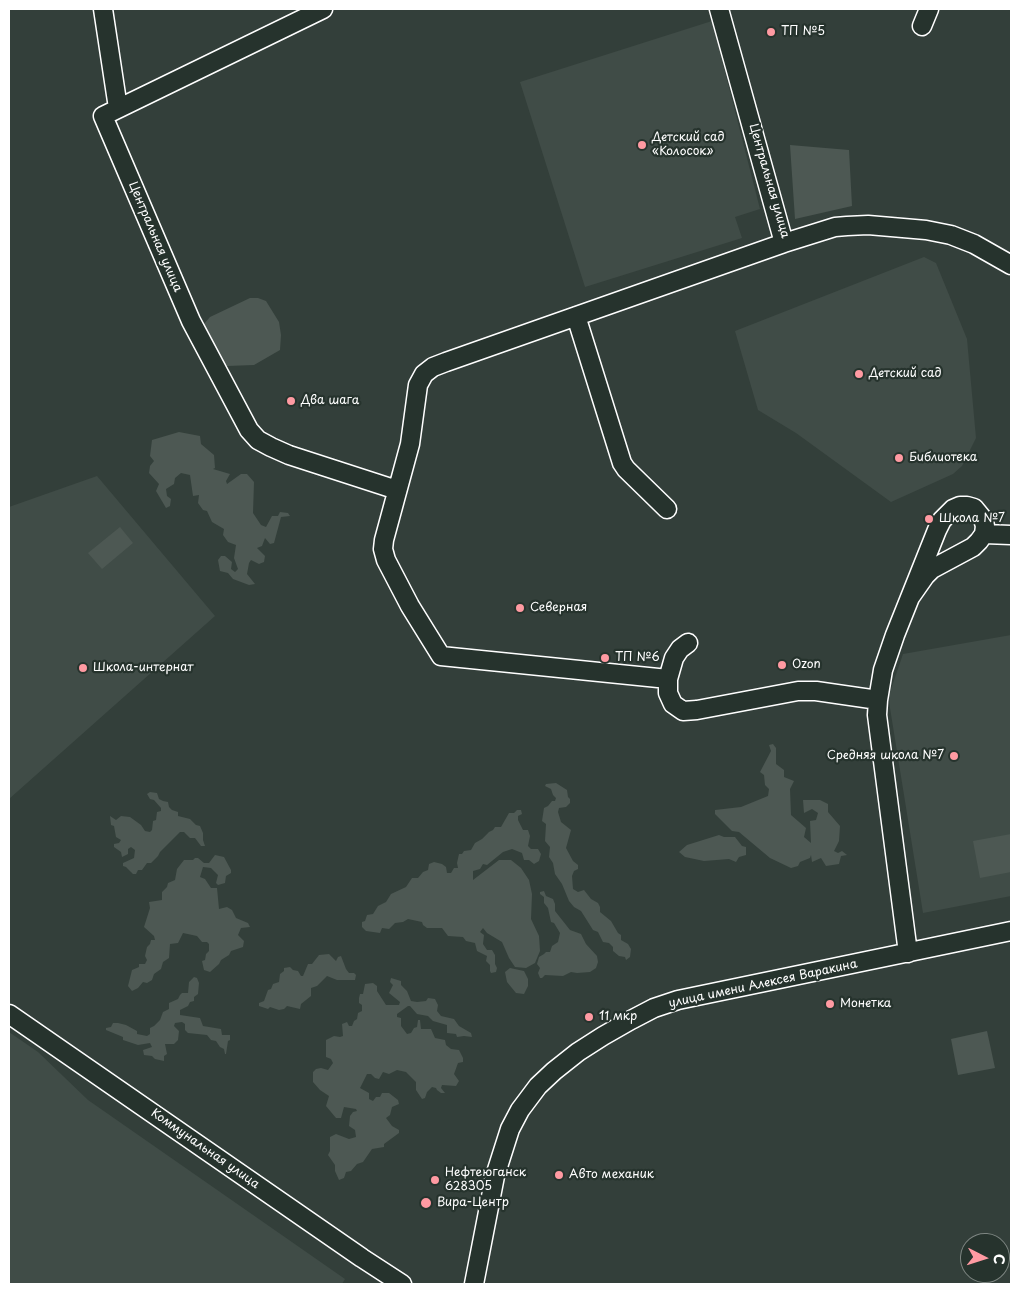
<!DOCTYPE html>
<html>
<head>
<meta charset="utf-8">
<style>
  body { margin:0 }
  #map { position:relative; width:1020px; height:1293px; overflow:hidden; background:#333f3a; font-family:"Playpen Sans",sans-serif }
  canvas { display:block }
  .frame { position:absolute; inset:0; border:10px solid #fff; pointer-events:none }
  .north { position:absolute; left:960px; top:1233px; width:50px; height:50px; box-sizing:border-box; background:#26332d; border:1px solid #7d8581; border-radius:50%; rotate:95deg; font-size:14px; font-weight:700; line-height:20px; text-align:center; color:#fff }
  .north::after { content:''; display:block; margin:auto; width:18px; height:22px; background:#ff9aa2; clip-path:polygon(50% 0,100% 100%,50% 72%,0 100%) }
</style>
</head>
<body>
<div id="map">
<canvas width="1020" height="1293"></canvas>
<div class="frame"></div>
<div class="north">С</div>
</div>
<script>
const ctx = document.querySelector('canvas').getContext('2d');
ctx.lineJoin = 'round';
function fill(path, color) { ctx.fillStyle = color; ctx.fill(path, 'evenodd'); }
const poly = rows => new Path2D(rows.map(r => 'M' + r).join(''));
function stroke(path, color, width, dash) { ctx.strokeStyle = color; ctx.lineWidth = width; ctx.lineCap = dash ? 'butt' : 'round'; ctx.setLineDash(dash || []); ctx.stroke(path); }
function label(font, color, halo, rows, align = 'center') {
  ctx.font = font + ' "Playpen Sans",sans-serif'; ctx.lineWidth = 4.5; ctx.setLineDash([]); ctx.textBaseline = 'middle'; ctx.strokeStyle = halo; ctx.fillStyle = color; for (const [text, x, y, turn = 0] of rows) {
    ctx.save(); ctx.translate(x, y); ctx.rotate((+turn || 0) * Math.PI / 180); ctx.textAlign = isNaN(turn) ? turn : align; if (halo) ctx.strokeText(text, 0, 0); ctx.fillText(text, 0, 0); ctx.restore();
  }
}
fill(poly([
  [712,21,760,209,735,217,742,238,585,287,520,82],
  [924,257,936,263,967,339,976,438,962,466,953,474,891,502,796,433,758,410,735,331],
  [97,476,215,616,9,799,9,507],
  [1011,635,1011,896,923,913,890,708,889,695,903,654],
  [9,1032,38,1052,88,1100,345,1279,342,1284,9,1284]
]), '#404c47');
fill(poly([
  [790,145,849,150,852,206,795,219],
  [250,298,258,298,266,301,279,322,281,335,280,350,254,365,227,366,220,360,204,324,210,317],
  [179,432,200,436,201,444,214,455,215,468,213,469,230,474,226,481,227,484,241,474,247,474,254,482,253,513,261,525,266,527,272,516,278,516,280,512,288,513,290,516,281,517,274,543,270,544,265,538,262,546,257,548,265,556,264,562,259,564,251,560,249,563,247,574,255,584,249,585,233,579,228,573,220,571,218,560,221,556,225,556,232,562,231,569,235,572,238,569,234,558,236,545,228,542,223,535,224,529,212,522,207,511,203,510,198,503,199,495,193,496,190,475,181,473,175,478,174,484,166,489,167,496,171,499,170,506,166,508,156,491,159,484,149,473,150,466,154,461,150,456,152,440],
  [120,527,133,543,102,569,88,553],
  [773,744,776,748,776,764,784,770,784,777,794,781,790,789,791,815,806,828,804,837,811,843,810,821,816,820,818,813,812,809,804,813,803,800,820,800,828,804,828,812,840,826,839,841,834,851,838,853,842,851,847,855,841,856,839,864,826,866,821,858,812,862,811,855,810,858,800,862,798,866,791,868,770,858,739,832,732,831,715,814,715,810,741,807,768,796,769,789,765,785,764,775,760,772,771,751,769,745],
  [556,783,567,790,568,797,570,799,570,803,566,807,559,808,558,812,561,822,571,830,566,848,573,861,578,865,578,869,574,871,572,876,573,889,578,892,584,890,591,899,598,903,600,907,600,912,611,921,618,933,621,935,621,940,628,944,631,949,630,957,626,960,625,957,619,956,613,951,613,947,609,943,603,942,598,932,593,930,581,911,574,907,569,901,562,884,555,874,553,863,549,857,550,847,545,841,546,824,542,821,544,808,548,806,552,801,555,801,556,798,553,795,551,789,545,786,546,784],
  [150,792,157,793,159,799,163,801,168,802,169,807,172,810,178,812,178,816,190,819,196,825,200,826,203,833,203,840,205,846,201,846,195,838,190,838,184,832,180,832,160,852,158,856,151,863,147,863,142,870,138,870,136,874,133,874,126,867,123,866,123,863,134,858,135,850,131,847,128,849,128,854,122,857,121,852,114,847,114,844,119,843,121,840,116,837,114,826,111,825,110,816,116,820,121,816,130,817,141,825,145,831,150,832,152,830,153,821,156,820,157,812,161,811,161,808,154,800,150,799,147,794],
  [517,810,521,810,522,814,518,816,518,820,523,830,528,830,530,836,528,846,531,849,538,849,541,854,539,861,534,864,529,860,524,860,522,853,512,849,503,852,487,865,483,864,480,869,473,871,473,880,499,860,511,860,521,868,529,880,532,894,531,919,539,936,540,951,535,963,526,968,515,967,509,958,502,942,487,933,483,928,480,932,484,935,483,944,487,950,492,950,495,955,495,964,497,968,496,972,491,973,490,971,490,965,486,961,487,956,477,951,475,943,466,941,463,937,448,936,442,928,427,928,423,925,422,922,408,919,403,922,395,923,389,929,382,928,380,933,366,931,362,927,362,922,365,921,367,915,373,914,378,906,386,902,391,894,406,887,412,878,418,878,423,872,428,870,429,864,434,862,442,864,446,867,447,873,451,873,454,868,458,868,457,863,459,854,462,854,464,851,471,850,475,843,482,839,489,832,493,830,495,827,501,827,509,813,514,813],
  [1011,834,1011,872,980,878,973,841],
  [719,835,724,837,735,837,742,846,746,847,746,855,739,857,736,862,729,859,704,861,685,857,679,852,687,845],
  [215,855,224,857,231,870,231,873,226,876,225,883,218,885,216,883,218,875,211,868,203,867,200,877,205,879,211,888,217,888,219,909,227,907,232,910,236,918,248,923,250,927,241,928,238,935,244,941,243,947,231,951,229,955,221,960,219,964,210,972,204,970,202,961,205,960,206,954,209,951,209,944,207,942,202,942,197,936,183,933,178,943,170,944,169,958,163,962,161,969,154,974,152,980,147,983,143,982,138,988,132,991,128,986,132,970,139,967,139,964,145,964,147,960,145,956,147,947,150,944,151,940,155,940,154,936,144,927,150,908,149,902,162,900,162,892,167,887,168,883,175,880,177,869,184,860,193,860,195,858,198,858,204,863,209,863],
  [544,891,546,896,553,899,555,904,555,911,570,930,581,934,586,944,597,956,598,962,596,968,590,972,577,973,571,972,563,976,545,975,542,978,540,978,538,973,540,968,537,964,539,957,544,954,546,952,550,952,552,946,558,942,560,933,554,923,551,922,548,908,544,903,544,897,540,894,540,892],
  [329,954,336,961,338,957,341,956,346,969,349,973,354,973,356,975,355,980,337,980,327,976,317,986,311,988,311,996,301,1004,300,1009,287,1006,284,1009,279,1010,270,1007,268,1009,259,1006,259,1003,264,1001,268,990,271,989,273,984,279,982,280,974,284,971,284,968,290,967,293,970,298,971,301,976,303,976,308,964,312,964,319,955],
  [510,968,524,971,528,979,528,986,524,994,516,993,507,982,505,972],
  [194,977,197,978,199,983,198,994,194,997,194,1001,190,1002,188,1006,180,1010,180,1015,200,1018,203,1026,221,1029,222,1035,230,1035,230,1040,228,1041,226,1054,225,1054,224,1049,220,1047,216,1041,211,1040,207,1035,188,1033,185,1030,185,1024,182,1022,175,1023,174,1026,179,1031,178,1040,174,1044,165,1044,167,1054,164,1056,164,1061,155,1059,152,1056,144,1055,143,1050,152,1047,150,1043,138,1045,123,1040,123,1037,106,1030,106,1028,111,1027,113,1023,118,1023,126,1025,137,1031,137,1034,147,1036,150,1034,150,1028,154,1026,160,1020,163,1012,169,1009,169,1003,178,999,180,995,182,993,188,993,189,982],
  [391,978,401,981,401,985,407,991,411,1001,417,1002,426,1001,428,998,435,999,438,1005,437,1011,441,1016,454,1019,459,1026,471,1033,472,1037,464,1036,457,1037,456,1034,447,1033,447,1025,433,1021,428,1016,417,1014,410,1006,408,1006,397,1014,397,1017,401,1018,401,1026,407,1034,411,1033,414,1028,417,1027,418,1020,420,1020,421,1029,431,1029,435,1038,445,1040,446,1045,451,1049,459,1050,463,1058,463,1062,458,1063,454,1074,459,1081,456,1086,442,1085,441,1088,445,1093,441,1093,437,1090,436,1088,432,1087,427,1092,425,1098,422,1099,416,1090,416,1082,406,1072,397,1070,389,1074,383,1072,379,1079,375,1078,371,1074,367,1074,360,1088,369,1093,369,1099,373,1101,376,1097,380,1097,382,1093,389,1093,398,1100,399,1104,392,1107,390,1115,386,1118,392,1126,399,1130,399,1133,384,1144,384,1147,372,1149,363,1162,357,1164,351,1171,346,1172,344,1178,339,1180,335,1171,335,1165,328,1155,330,1151,330,1137,336,1134,349,1139,356,1137,355,1130,349,1126,350,1116,353,1112,357,1111,356,1109,344,1107,341,1118,336,1118,326,1106,329,1096,320,1090,313,1082,313,1072,316,1069,321,1068,328,1070,333,1063,331,1059,326,1057,326,1040,334,1036,340,1037,343,1036,342,1024,347,1022,349,1026,352,1026,354,1021,357,1019,358,1013,362,1011,362,1005,359,1003,359,998,360,994,363,994,365,984,373,983,377,986,377,991,386,1005,399,1005,400,1002,389,993,393,985,390,982],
  [987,1031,995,1068,958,1075,951,1039]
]), '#4d5853');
const minor = poly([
  [103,9,118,108],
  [323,9,103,116,191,321,249,430,258,440,271,447,289,455,397,490],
  [719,9,784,243,835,227,847,226,868,225,926,230,951,235,974,244,1011,265],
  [922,26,929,9],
  [576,316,622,463,626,469,667,509],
  [984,534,1011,535],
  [688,643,680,649,674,658,668,679,668,693,673,704,683,711,697,710,798,691,816,691,878,700],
  [668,679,441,656,410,606,386,560,383,549,384,540,410,444,418,385,424,374,433,367,446,362,784,243],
  [908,953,877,715,878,700,883,670,895,635,937,530,942,520,953,509,960,506,967,506,974,508,983,519,985,526,984,534,979,541,973,547,932,569,925,576,911,596],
  [9,1014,362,1258,402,1284],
  [474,1284,495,1176,510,1129,520,1110,538,1086,554,1071,578,1052,603,1036,631,1020,654,1008,678,1000,1011,931]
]);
stroke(minor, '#fff', 21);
stroke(minor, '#26332d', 18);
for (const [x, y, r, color] of [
  [771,32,5,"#ff9aa2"],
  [642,145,5,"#ff9aa2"],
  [859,374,5,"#ff9aa2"],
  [291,401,5,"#ff9aa2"],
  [899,458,5,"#ff9aa2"],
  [929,519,5,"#ff9aa2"],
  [520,608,5,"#ff9aa2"],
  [605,658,5,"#ff9aa2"],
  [782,665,5,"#ff9aa2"],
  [83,668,5,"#ff9aa2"],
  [954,756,5,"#ff9aa2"],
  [830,1004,5,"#ff9aa2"],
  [589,1017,5,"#ff9aa2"],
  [559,1175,5,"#ff9aa2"],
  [435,1180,5,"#ff9aa2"],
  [426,1203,6,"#ff9aa2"]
]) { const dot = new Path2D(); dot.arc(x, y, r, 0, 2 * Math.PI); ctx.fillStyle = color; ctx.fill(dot); stroke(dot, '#26332d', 2); }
label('12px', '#fff', '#26332d', [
  ["ТП №5",781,32],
  ["Детский сад",652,138],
  ["«Колосок»",652,152],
  ["Детский сад",869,374],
  ["Два шага",301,401],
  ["Библиотека",909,458],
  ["Школа №7",939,519],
  ["Северная",530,608],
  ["ТП №6",615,658],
  ["Ozon",792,665],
  ["Школа-интернат",93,668],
  ["Средняя школа №7",944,756,"right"],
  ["Монетка",840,1004],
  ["11 мкр",599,1017],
  ["Нефтеюганск",445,1173],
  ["628305",445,1187],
  ["Авто механик",569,1175],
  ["Вира-Центр",437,1203]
], 'left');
label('12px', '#fff', '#26332d', [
  ["Центральная улица",769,181,74],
  ["Центральная улица",155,237,67],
  ["улица имени Алексея Варакина",763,984,-12],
  ["Коммунальная улица",205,1149,35]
]);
</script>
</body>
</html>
